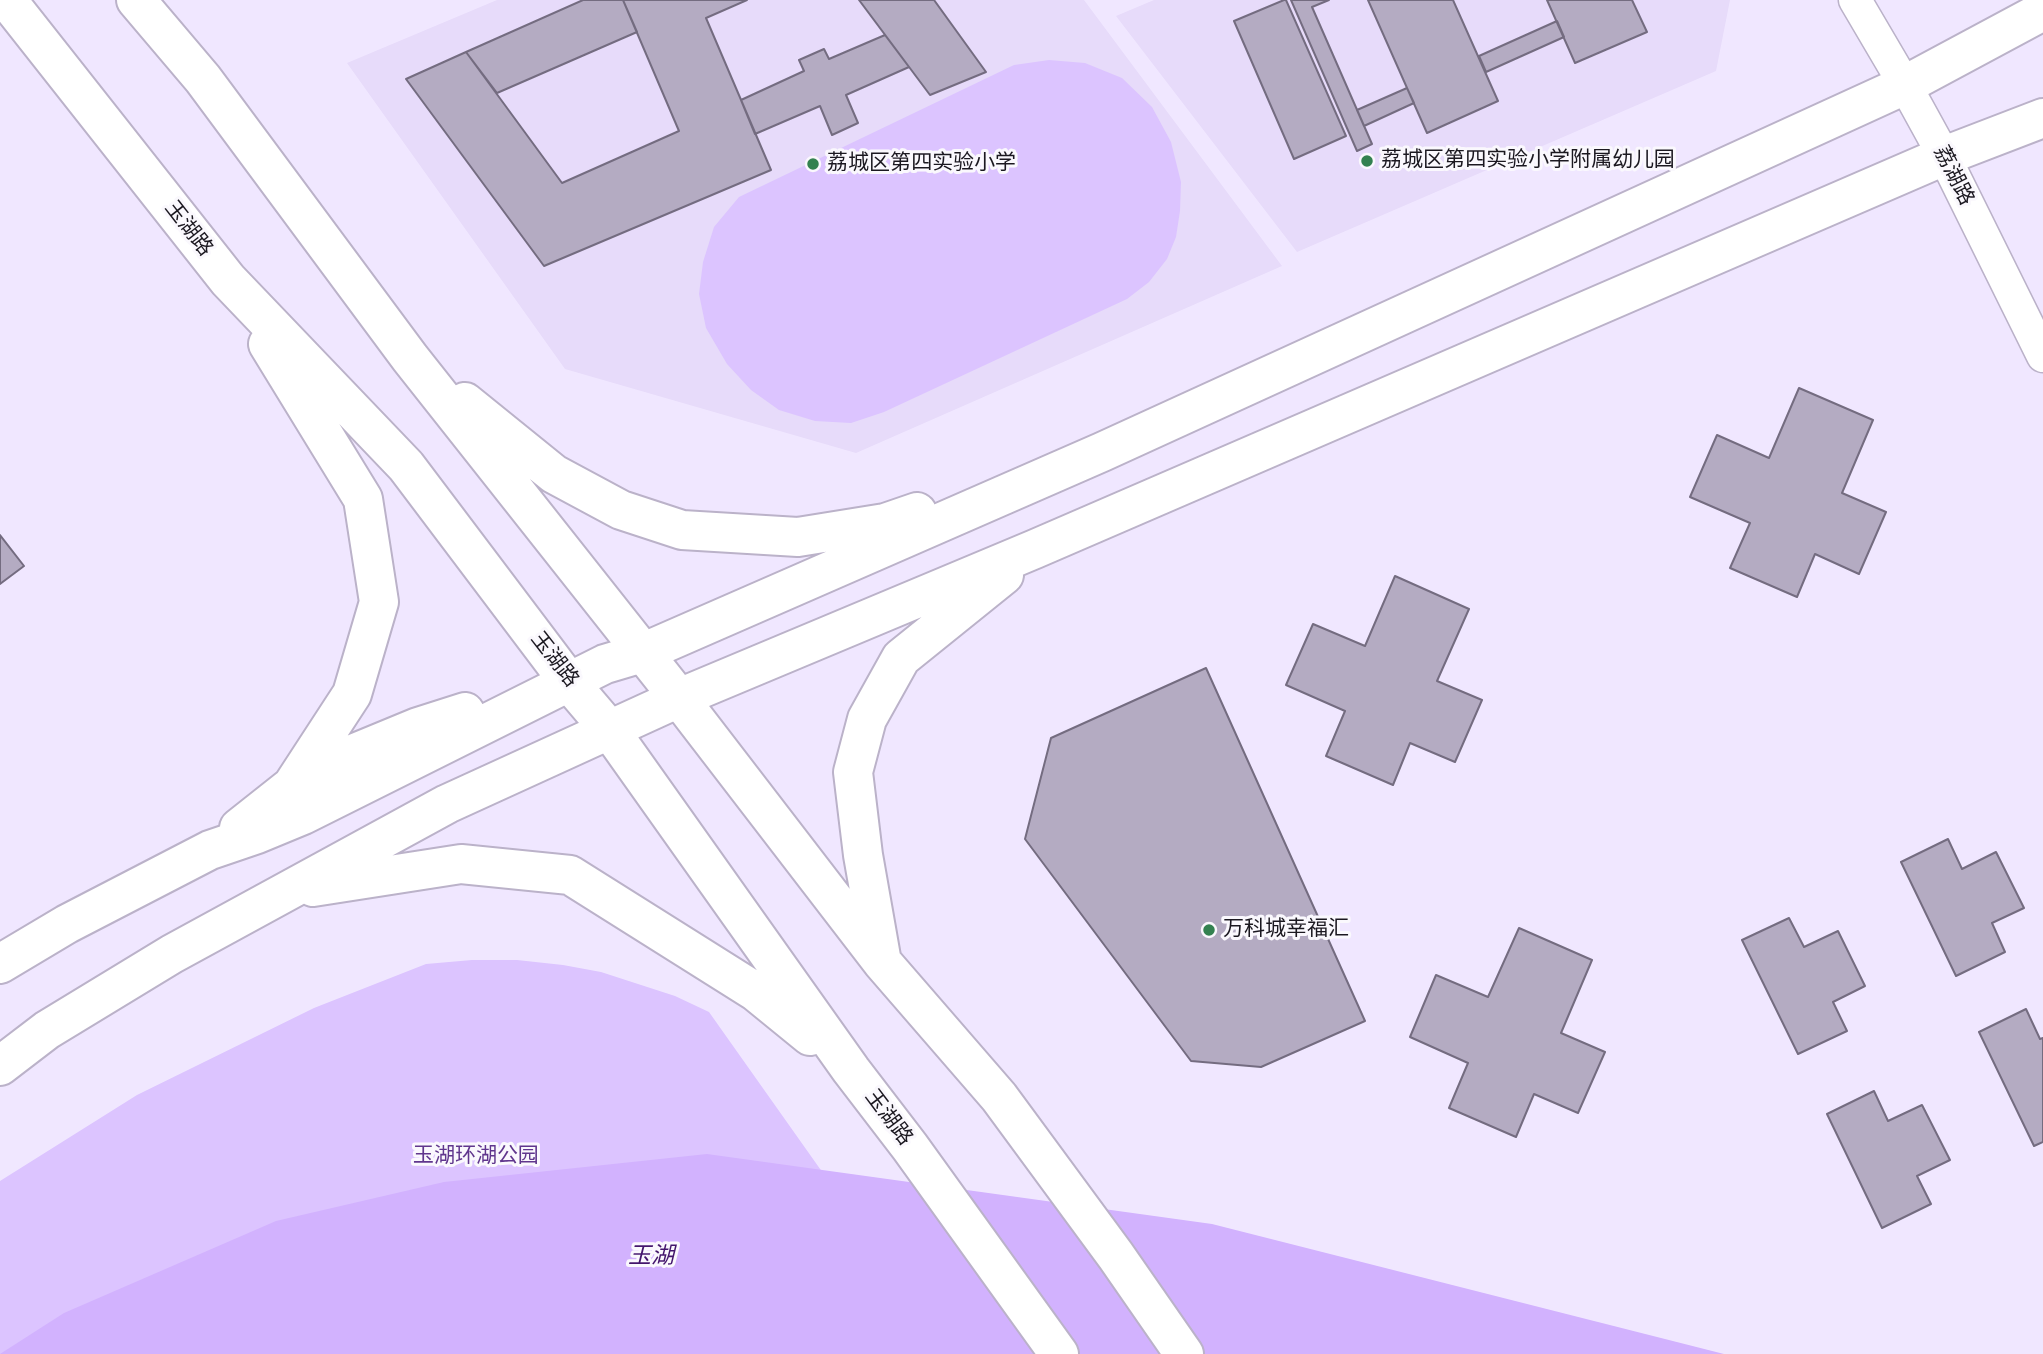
<!DOCTYPE html>
<html>
<head>
<meta charset="utf-8">
<style>
  body { margin:0 }
  canvas { display:block; background:#f0e7ff }
</style>
</head>
<body>
<canvas width="2043" height="1354"></canvas>
<script>
const ctx = document.querySelector('canvas').getContext('2d');
ctx.lineJoin = 'round';
function fill(path, color) { ctx.fillStyle = color; ctx.fill(path, 'evenodd'); }
const poly = rows => new Path2D(rows.map(r => 'M' + r).join(''));
function stroke(path, color, width, dash) { ctx.strokeStyle = color; ctx.lineWidth = width; ctx.lineCap = dash ? 'butt' : 'round'; ctx.setLineDash(dash || []); ctx.stroke(path); }
function label(font, color, halo, rows, align = 'center') {
  ctx.font = font + ' Poppins,"Noto Sans SC",sans-serif'; ctx.lineWidth = 6; ctx.setLineDash([]); ctx.textBaseline = 'middle'; ctx.strokeStyle = halo; ctx.fillStyle = color; for (const [text, x, y, turn = 0] of rows) {
    ctx.save(); ctx.translate(x, y); ctx.rotate((+turn || 0) * Math.PI / 180); ctx.textAlign = isNaN(turn) ? turn : align; if (halo) ctx.strokeText(text, 0, 0); ctx.fillText(text, 0, 0); ctx.restore();
  }
}
fill(poly([
  [497,0,1084,0,1282,266,856,453,565,369,347,63],
  [1154,0,1730,0,1716,71,1297,252,1116,16]
]), '#e7dbfa');
fill(poly([
  [1049,60,1085,63,1122,78,1152,107,1171,142,1181,182,1180,211,1176,237,1167,259,1149,282,1127,299,884,412,851,423,815,421,779,410,751,390,727,364,706,328,699,294,703,262,714,227,739,197,1014,65],
  [472,960,517,960,563,965,601,972,675,996,709,1012,951,1354,0,1354,0,1181,137,1095,314,1008,426,964]
]), '#dcc4ff');
fill(poly([
  [707,1154,1212,1224,1724,1354,0,1354,64,1313,276,1221,444,1182]
]), '#d2b2fe');
const building = poly([
  [583,0,623,0,637,32,497,93,466,52,583,0],
  [623,0,747,0,706,18,771,170,544,266,406,79,466,52,562,183,679,131,623,0],
  [859,0,934,0,986,72,930,95,859,0],
  [1284,0,1286,0,1346,136,1294,159,1234,21,1284,0],
  [1291,0,1329,0,1312,7,1372,144,1357,151,1291,0],
  [1368,0,1453,0,1498,101,1427,133,1368,0],
  [1547,0,1632,0,1647,32,1575,63,1547,0],
  [1557,21,1564,37,1486,72,1479,56,1557,21],
  [885,35,909,67,846,95,858,123,832,135,820,106,755,134,741,100,804,71,799,60,824,49,829,59,885,35],
  [1407,88,1414,103,1364,126,1357,110,1407,88],
  [1799,388,1873,420,1842,493,1886,512,1859,574,1815,554,1797,597,1730,568,1750,523,1690,497,1717,435,1769,458,1799,388],
  [0,535,24,566,0,584,0,535],
  [1395,576,1469,609,1437,681,1482,700,1455,762,1410,743,1393,785,1326,756,1345,711,1286,685,1313,624,1365,646,1395,576],
  [1206,668,1365,1021,1261,1067,1191,1061,1025,839,1051,738,1206,668],
  [1948,839,1962,869,1996,852,2024,908,1992,923,2005,952,1956,976,1901,862,1948,839],
  [1789,918,1804,947,1838,931,1865,986,1833,1002,1847,1031,1798,1054,1742,940,1789,918],
  [1519,928,1592,960,1561,1033,1605,1052,1578,1113,1534,1094,1516,1137,1449,1108,1468,1063,1410,1037,1436,975,1488,997,1519,928],
  [2026,1009,2040,1039,2043,1038,2043,1142,2034,1146,1979,1032,2026,1009],
  [1874,1091,1888,1121,1922,1105,1950,1160,1917,1176,1931,1204,1882,1228,1827,1114,1874,1091]
]);
fill(building, '#b4abc2');
stroke(building, '#746c80', 2);
const minor = poly([
  [1855,0,1905,85,1944,156,2043,356]
]);
const secondary = poly([
  [7,0,228,280,406,466,569,682,609,729,851,1070,910,1147,1059,1354],
  [136,0,203,79,410,358,679,698,882,962,999,1097,1116,1256,1184,1354],
  [465,402,554,474,621,510,682,530,798,537,885,523,917,512],
  [295,784,314,772,355,753,418,727,465,712],
  [239,828,292,786,352,694,379,602,363,499,268,344],
  [313,887,461,864,570,875,756,992,810,1036],
  [881,957,863,855,853,772,867,719,901,658,1004,575],
  [0,964,67,924,210,850,257,834,303,815,605,664,642,653,1102,452,1905,85,2043,11],
  [0,1066,47,1030,172,954,447,804,679,698,1035,549,1944,156,2043,118]
]);
stroke(minor, '#bbb2c9', 35);
stroke(secondary, '#bbb2c9', 42);
stroke(minor, '#fff', 32);
stroke(secondary, '#fff', 38);
for (const [x, y, r, color] of [
  [1367,161,7,"#338150"],
  [813,164,7,"#338150"],
  [1209,930,7,"#338150"]
]) { const dot = new Path2D(); dot.arc(x, y, r, 0, 2 * Math.PI); ctx.fillStyle = color; ctx.fill(dot); stroke(dot, '#faf8fd', 2.5); }
label('21px', '#1b1820', '#faf8fd', [
  ["荔城区第四实验小学附属幼儿园",1381,161],
  ["荔城区第四实验小学",827,164],
  ["万科城幸福汇",1223,930]
], 'left');
label('21px', '#1b1820', '#faf8fd', [
  ["荔湖路",1953,176,63],
  ["玉湖路",188,229,52],
  ["玉湖路",554,660,52],
  ["玉湖路",888,1118,53]
]);
label('21px', '#60368d', '#faf8fd', [
  ["玉湖环湖公园",476,1157]
]);
label('italic 23px', '#43156c', '#faf8fd', [
  ["玉湖",651,1257]
]);
</script>
</body>
</html>
